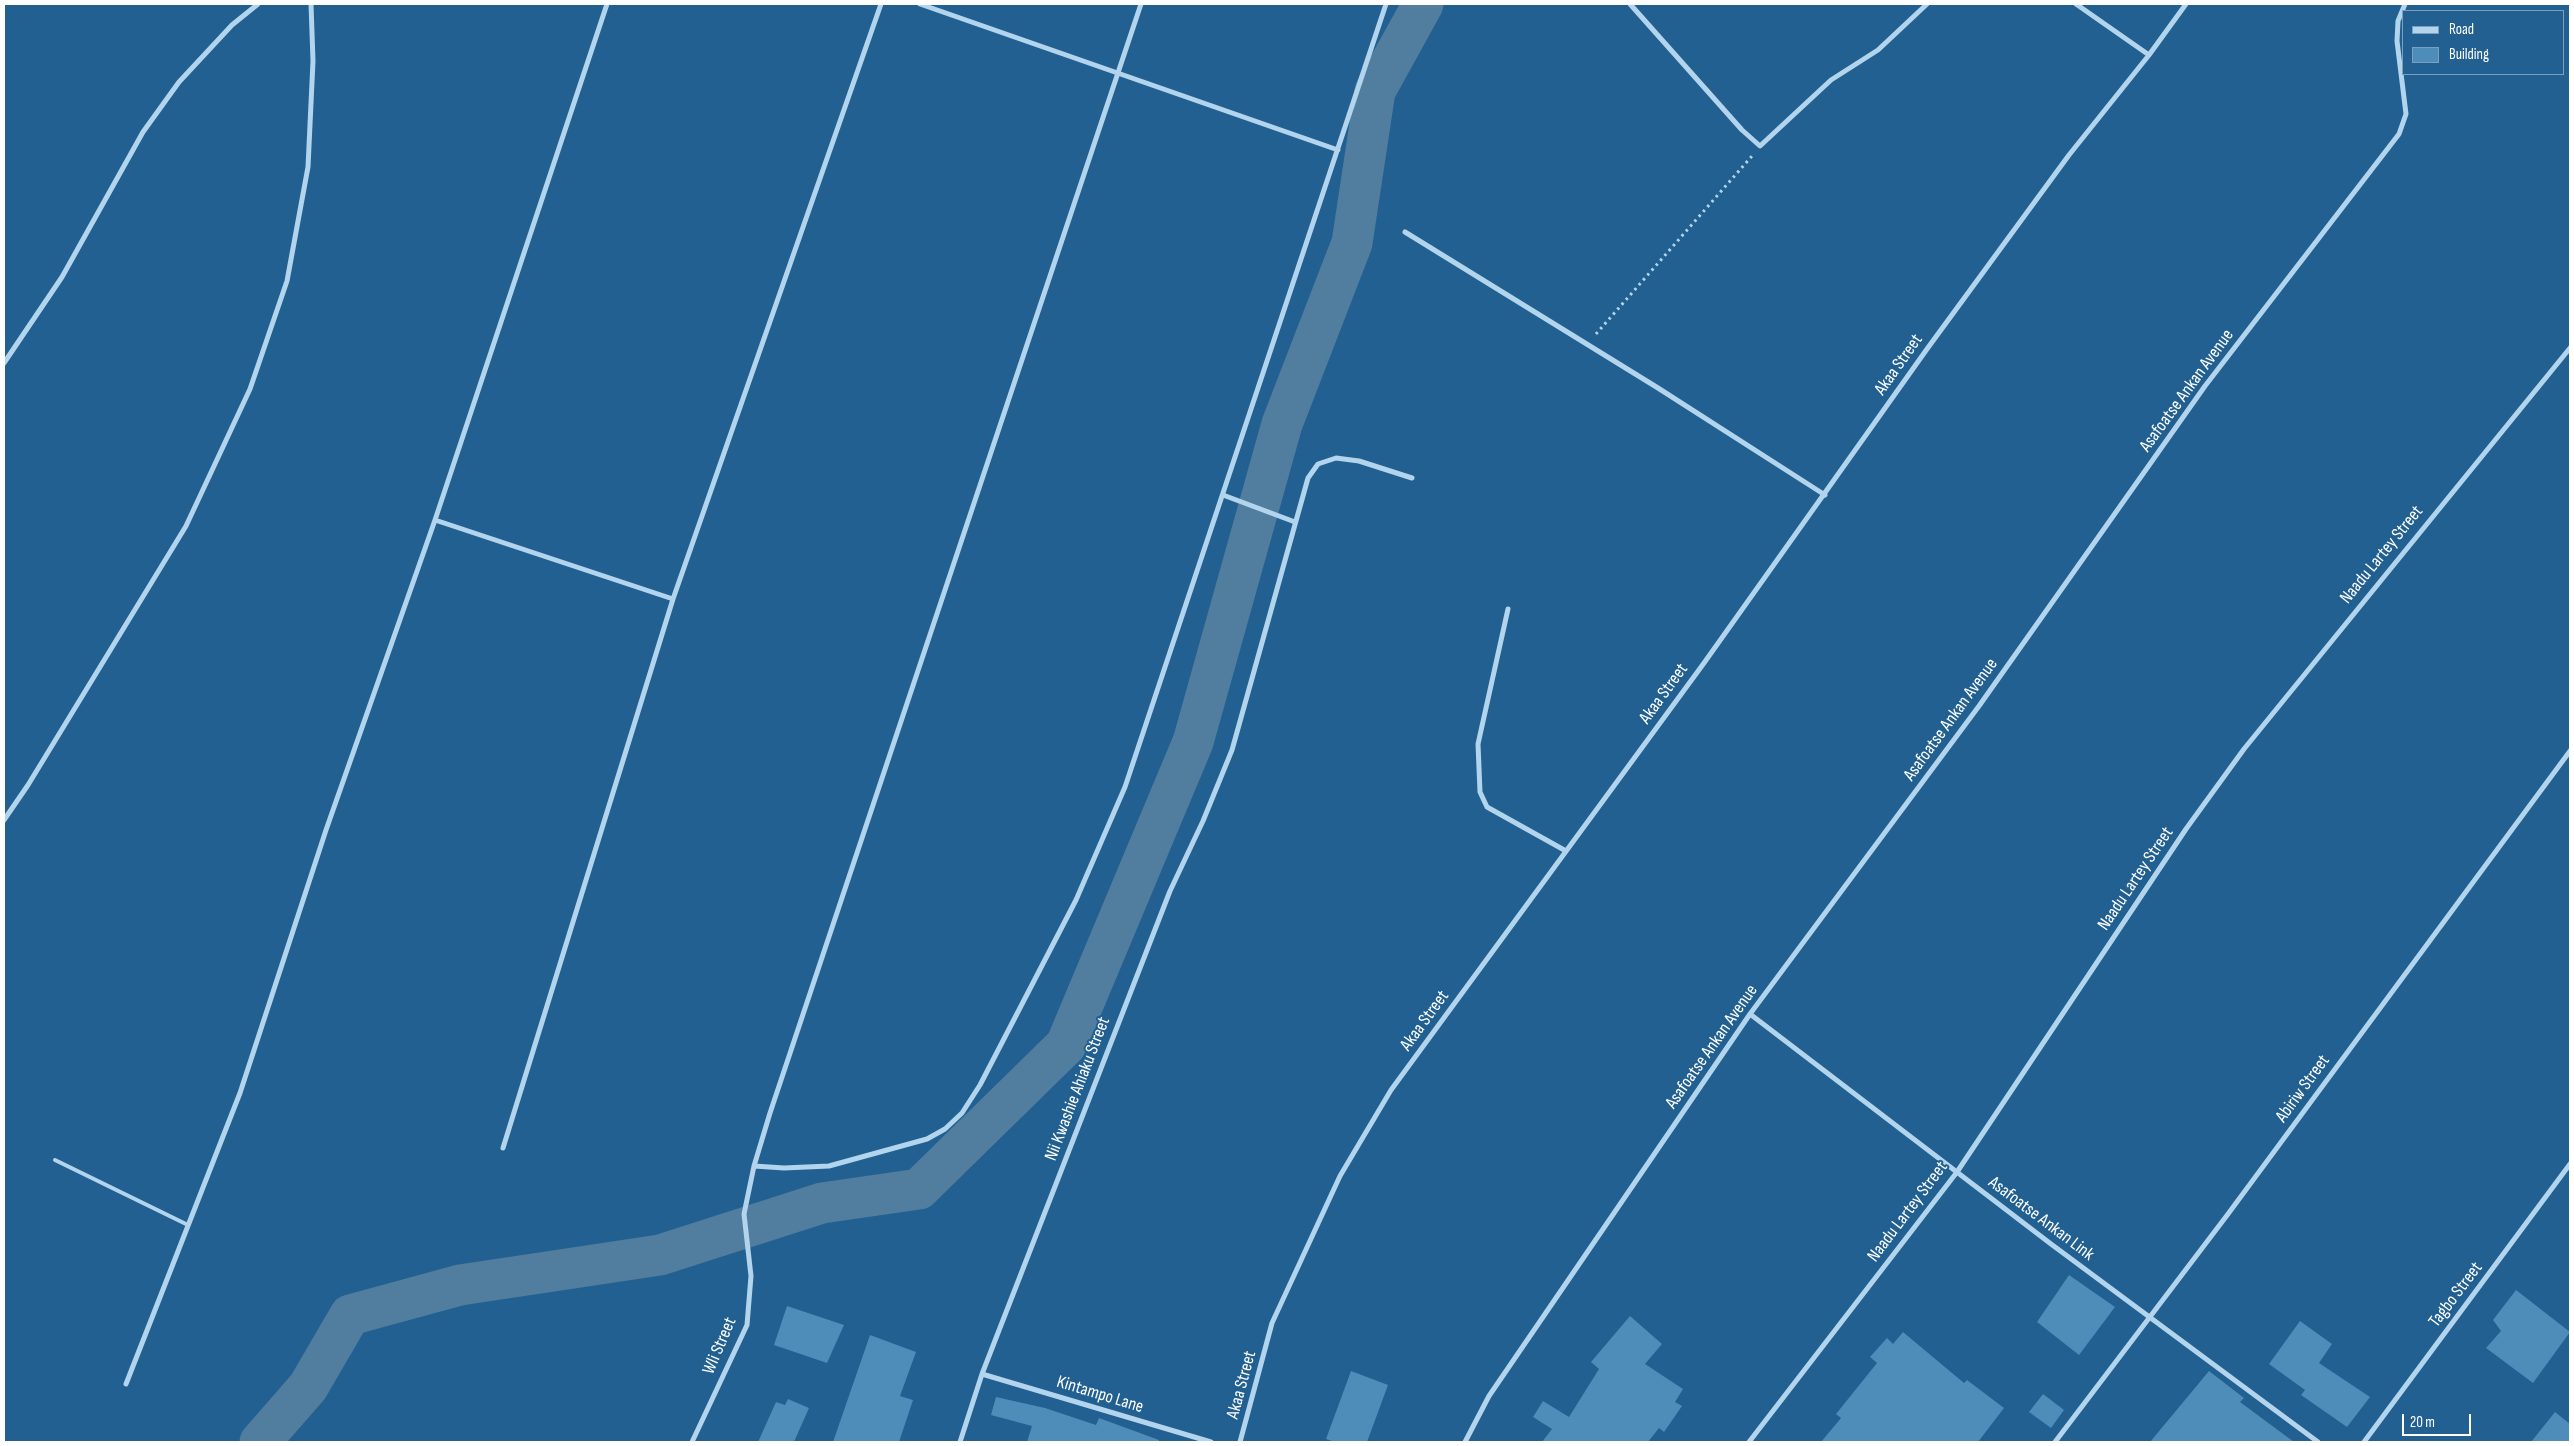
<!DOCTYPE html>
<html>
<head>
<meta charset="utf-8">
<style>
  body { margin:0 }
  #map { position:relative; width:2574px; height:1446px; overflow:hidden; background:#216091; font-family:"Sofia Sans Condensed",sans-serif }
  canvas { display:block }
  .frame { position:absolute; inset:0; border:5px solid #fff; pointer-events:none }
  .legend { position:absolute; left:2402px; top:10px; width:162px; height:65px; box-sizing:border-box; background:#216091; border:1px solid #7aa0bd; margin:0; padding:6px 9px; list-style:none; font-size:15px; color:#fff }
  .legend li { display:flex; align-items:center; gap:10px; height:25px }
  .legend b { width:25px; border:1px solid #7aa0bd }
  .scale { position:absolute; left:2402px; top:1414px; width:69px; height:22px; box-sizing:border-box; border:2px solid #fff; border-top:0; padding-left:6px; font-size:15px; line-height:18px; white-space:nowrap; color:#fff; -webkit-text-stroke:4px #216091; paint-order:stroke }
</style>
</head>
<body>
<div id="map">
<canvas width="2574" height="1446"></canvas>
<div class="frame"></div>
<ul class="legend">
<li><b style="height:6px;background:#b2d4ed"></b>Road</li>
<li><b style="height:14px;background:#4e8cb9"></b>Building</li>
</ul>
<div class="scale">20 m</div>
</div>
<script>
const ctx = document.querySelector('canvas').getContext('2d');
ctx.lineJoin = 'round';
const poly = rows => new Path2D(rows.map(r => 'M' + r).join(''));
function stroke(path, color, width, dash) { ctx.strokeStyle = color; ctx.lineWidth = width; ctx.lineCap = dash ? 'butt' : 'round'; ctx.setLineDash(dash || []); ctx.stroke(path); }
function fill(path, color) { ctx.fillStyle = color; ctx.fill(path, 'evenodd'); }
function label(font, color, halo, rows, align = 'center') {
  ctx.font = font + ' "Sofia Sans Condensed",sans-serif'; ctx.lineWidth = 4; ctx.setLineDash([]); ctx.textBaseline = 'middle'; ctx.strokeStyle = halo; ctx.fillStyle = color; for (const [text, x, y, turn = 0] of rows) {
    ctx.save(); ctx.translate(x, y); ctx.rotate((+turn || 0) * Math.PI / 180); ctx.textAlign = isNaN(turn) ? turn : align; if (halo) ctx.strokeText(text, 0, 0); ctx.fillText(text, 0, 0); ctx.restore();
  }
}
stroke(poly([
  [260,1442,308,1387,350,1315,460,1285,660,1255,822,1203,919,1189,1066,1045,1193,742,1282,424,1352,243,1375,91,1423,4]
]), '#517d9e', 41);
fill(poly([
  [2069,1275,2115,1307,2079,1355,2037,1322],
  [2516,1290,2570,1332,2533,1383,2486,1348,2501,1331,2493,1320],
  [787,1306,844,1325,827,1363,774,1345],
  [1630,1316,1662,1344,1645,1364,1683,1389,1675,1402,1682,1406,1664,1432,1659,1428,1648,1442,1542,1442,1552,1429,1533,1417,1543,1401,1569,1417,1599,1369,1591,1362],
  [2300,1321,2332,1344,2319,1363,2370,1397,2347,1427,2301,1395,2305,1390,2269,1364],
  [1903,1332,1964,1383,1967,1380,2004,1408,1978,1442,1821,1442,1841,1418,1836,1414,1877,1363,1870,1357,1887,1338,1893,1344],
  [870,1335,916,1352,900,1396,913,1400,899,1442,833,1442],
  [1351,1371,1388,1385,1367,1442,1335,1442,1326,1439],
  [2209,1371,2244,1398,2240,1402,2294,1442,2150,1442],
  [2043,1394,2064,1410,2051,1428,2029,1412],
  [996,1397,1045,1408,1096,1425,1099,1418,1159,1440,1159,1442,1027,1442,1032,1426,991,1415],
  [788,1399,809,1408,794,1442,758,1442,776,1402,785,1405],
  [2555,1412,2570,1424,2570,1442,2531,1442]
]), '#4e8cb9');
stroke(poly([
  [1596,334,1752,156]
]), '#b2d4ed', 3, [2.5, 4]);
stroke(poly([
  [55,1160,188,1225]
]), '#b2d4ed', 4);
stroke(poly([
  [920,4,1338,150],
  [1630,4,1742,130,1760,146,1831,80,1878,50,1927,4],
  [2076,4,2149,55],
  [1405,232,1658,388,1825,495],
  [4,363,62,277,143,132,179,82,232,25,258,4],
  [1223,495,1295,522],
  [435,520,673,599],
  [1508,609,1478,744,1480,792,1487,807,1566,851],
  [4,820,28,785,186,526,250,389,287,281,308,167,313,61,311,4],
  [1750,1014,2051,1244,2318,1442],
  [503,1148,673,599,881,4],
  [754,1166,784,1168,829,1166,927,1139,945,1129,962,1113,980,1085,1076,900,1125,787,1386,4],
  [982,1374,1211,1442],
  [126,1384,240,1093,326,830,435,520,607,4],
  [692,1442,747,1325,751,1276,744,1214,754,1166,770,1113,1141,4],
  [960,1442,982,1374,1170,891,1203,821,1232,750,1308,478,1318,464,1336,458,1359,461,1412,478],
  [1240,1442,1272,1323,1340,1176,1391,1090,1704,663,1927,349,2069,155,2149,55,2186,4],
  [1465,1442,1489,1396,1750,1014,1979,706,2205,386,2399,134,2406,114,2397,41,2398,21,2405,4],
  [1749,1442,1957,1172,2186,829,2244,749,2570,348],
  [2055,1442,2228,1214,2570,751],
  [2364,1442,2570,1164]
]), '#b2d4ed', 5);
label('18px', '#fff', '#216091', [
  ["Akaa Street",1899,365,-55],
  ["Asafoatse Ankan Avenue",2187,391,-54],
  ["Naadu Lartey Street",2382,555,-51],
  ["Akaa Street",1664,694,-54],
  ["Asafoatse Ankan Avenue",1951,720,-54],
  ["Naadu Lartey Street",2136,879,-56],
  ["Akaa Street",1425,1021,-54],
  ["Asafoatse Ankan Avenue",1712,1047,-55],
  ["Nii Kwashie Ahiaku Street",1078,1089,-69],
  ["Abiriw Street",2303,1089,-54],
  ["Naadu Lartey Street",1908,1212,-53],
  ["Asafoatse Ankan Link",2041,1219,37],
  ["Tagbo Street",2456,1295,-53],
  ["Wli Street",720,1346,-67],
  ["Akaa Street",1242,1385,-75],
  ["Kintampo Lane",1100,1395,17]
]);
</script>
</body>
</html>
